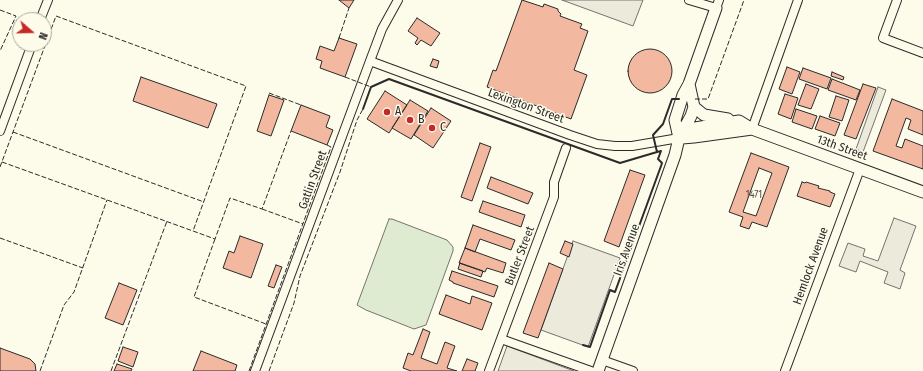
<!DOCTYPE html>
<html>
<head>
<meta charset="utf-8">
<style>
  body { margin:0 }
  #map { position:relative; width:923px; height:371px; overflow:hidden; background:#fdfbea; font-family:"Fira Sans Condensed",sans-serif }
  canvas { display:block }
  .north { position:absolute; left:12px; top:12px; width:40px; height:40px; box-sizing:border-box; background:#fdfbea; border:1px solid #a9a89e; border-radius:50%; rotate:110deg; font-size:11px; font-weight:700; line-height:16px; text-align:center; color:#2b2b2b }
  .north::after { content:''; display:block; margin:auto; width:14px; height:18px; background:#c62828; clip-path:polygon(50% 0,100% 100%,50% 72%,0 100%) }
</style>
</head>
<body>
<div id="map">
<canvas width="923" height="371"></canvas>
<div class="north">N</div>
</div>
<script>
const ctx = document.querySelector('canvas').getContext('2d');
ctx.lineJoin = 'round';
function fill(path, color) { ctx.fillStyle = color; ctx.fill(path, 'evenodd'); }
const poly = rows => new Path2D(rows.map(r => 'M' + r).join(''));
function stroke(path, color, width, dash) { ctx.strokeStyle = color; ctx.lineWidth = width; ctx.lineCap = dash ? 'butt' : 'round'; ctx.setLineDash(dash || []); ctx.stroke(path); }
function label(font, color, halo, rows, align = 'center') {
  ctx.font = font + ' "Fira Sans Condensed",sans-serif'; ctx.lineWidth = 3; ctx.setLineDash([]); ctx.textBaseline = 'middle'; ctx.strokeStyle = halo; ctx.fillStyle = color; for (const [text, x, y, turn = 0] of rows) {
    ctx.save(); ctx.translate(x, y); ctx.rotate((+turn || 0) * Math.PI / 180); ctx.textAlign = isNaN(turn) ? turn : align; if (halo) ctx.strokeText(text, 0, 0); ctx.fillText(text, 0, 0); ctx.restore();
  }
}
const green = poly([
  [389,219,392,219,447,240,453,247,453,251,426,325,414,329,366,310,357,305,389,219]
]);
fill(green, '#deebd1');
stroke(green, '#74746e', 1);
const parking = poly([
  [562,0,643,0,633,26,562,0],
  [878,87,886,90,863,152,856,149,878,87],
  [894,218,916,226,900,270,905,273,900,289,884,283,888,272,860,261,856,272,839,266,848,243,865,249,863,256,878,261,894,218],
  [573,241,620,258,588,347,541,330,573,241],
  [507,346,574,371,498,371,507,346]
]);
fill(parking, '#eceadb');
stroke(parking, '#74746e', 1);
const building = poly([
  [339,0,354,0,349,8,339,0],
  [522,0,543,7,544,4,558,9,558,11,561,14,560,16,582,24,580,28,588,31,574,70,587,75,571,119,487,87,493,70,496,71,522,0],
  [417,18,440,33,431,46,421,40,417,45,415,43,418,38,408,31,417,18],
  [339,38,357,44,345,77,320,68,322,61,316,59,320,46,334,51,339,38],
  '628 71a22 22 0 1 1 44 0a22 22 0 1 1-44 0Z',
  [433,59,439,61,437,68,430,66,433,59],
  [787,67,800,72,792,94,779,89,787,67],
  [803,68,831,78,827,89,799,79,803,68],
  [832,72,844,77,843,80,831,76,832,72],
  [141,77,217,104,208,128,133,101,141,77],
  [832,79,860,90,856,100,828,90,832,79],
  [806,84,819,89,811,109,798,105,806,84],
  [863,84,876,88,856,139,844,135,863,84],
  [385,91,407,105,389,133,367,119,385,91],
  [785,94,798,98,791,119,778,114,785,94],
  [269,95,284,100,271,136,257,131,269,95],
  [836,96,849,100,842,121,829,117,836,96],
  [892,99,923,111,923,135,908,129,911,120,906,118,896,146,902,148,905,139,923,146,923,169,873,151,892,99],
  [410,100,428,111,411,139,392,128,410,100],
  [301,105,330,116,326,127,333,130,327,145,291,131,301,105],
  [431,108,451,121,433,148,414,135,431,108],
  [796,109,817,116,812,129,792,122,796,109],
  [820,116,840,123,835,136,815,129,820,116],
  [480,143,491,147,472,201,461,197,480,143],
  [751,153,789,167,767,227,752,222,749,229,740,226,743,217,729,212,751,153],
  [759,168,772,173,756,216,743,212,759,168],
  [630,170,645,175,619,247,604,241,630,170],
  [491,177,533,193,528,204,487,188,491,177],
  [802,182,805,183,806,182,819,186,818,188,830,191,830,192,835,194,830,207,797,196,802,182],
  [483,201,525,215,521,227,479,212,483,201],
  [473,225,515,240,511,250,480,239,475,252,465,248,473,225],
  [240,236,263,244,251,278,223,268,229,251,234,253,240,236],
  [565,241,573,244,569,257,560,253,565,241],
  [465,248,506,263,503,273,487,268,485,272,459,263,465,248],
  [460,263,483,271,481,277,458,269,460,263],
  [549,263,563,269,538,338,523,333,549,263],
  [276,265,282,267,274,288,268,286,276,265],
  [452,271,498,286,494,297,453,283,453,282,449,280,452,271],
  [119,283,137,290,123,325,105,318,119,283],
  [446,295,470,304,472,296,492,303,482,330,439,314,446,295],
  [423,329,430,332,421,358,437,364,445,342,455,346,447,368,457,371,411,371,403,368,408,353,413,355,423,329],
  [123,347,138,352,133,367,118,361,123,347],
  [0,348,30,359,35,364,36,371,0,371,0,348],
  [201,351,237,365,235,371,193,371,201,351],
  [467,359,478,363,475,371,462,371,467,359],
  [117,364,132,369,131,371,114,371,117,364]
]);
fill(building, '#f2b8a0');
stroke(building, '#2b2b2b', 1);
const street = poly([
  [689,0,716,8,719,0],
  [897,0,883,38,923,53],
  [40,20,48,0],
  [370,61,570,135,597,144,615,146,632,146,679,138],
  [752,129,798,0],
  [0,131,32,44],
  [501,339,591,371],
  [602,360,633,371],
  [255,371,370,61,382,29,398,0],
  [489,371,554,197,554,182,566,148],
  [785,371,860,169]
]);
const secondary = poly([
  [694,107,704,115,728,119],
  [679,138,675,120,683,95,689,84,716,8],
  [680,138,695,128,739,121,752,129,923,192],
  [682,138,694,137,752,129],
  [598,371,675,155,679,138,691,116,694,107,689,84]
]);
stroke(street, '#2b2b2b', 10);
stroke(secondary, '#2b2b2b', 13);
stroke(street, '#fdfbea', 8);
stroke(secondary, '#fdfbea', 11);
stroke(poly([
  [0,10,16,16,0,51],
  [339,38,349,8],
  [345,77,371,87],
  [269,93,301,105],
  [695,99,708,99,744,0],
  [13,132,204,202],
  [2,162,193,231],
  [0,167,56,16,246,86,193,231,215,239,230,198,262,209,291,131],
  [262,209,303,224],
  [0,238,83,268],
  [215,239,194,297,266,324],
  [40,371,64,305,74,292,107,200],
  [111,371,167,221],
  [249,371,331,147,327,145],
  [269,371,294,303,300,276,340,172,357,120,363,109]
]), '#2b2b2b', 1, [5, 2]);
stroke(poly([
  [363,109,371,87,389,79,620,163,657,152],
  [583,345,590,347,610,290,615,292,661,166,662,163,658,159,661,151,657,152,653,135,663,124,672,99,679,99]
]), '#2b2b2b', 2);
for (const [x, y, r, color] of [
  [387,112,4,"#c62828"],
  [410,120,4,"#c62828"],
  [432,128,4,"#c62828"]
]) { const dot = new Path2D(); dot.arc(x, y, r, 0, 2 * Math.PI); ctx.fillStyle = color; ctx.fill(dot); stroke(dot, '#fdfbea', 1.5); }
label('10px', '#5d4e48', null, [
  ["1471",754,195]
]);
label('12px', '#2b2b2b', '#fdfbea', [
  ["Lexington Street",526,106,20],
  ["13th Street",842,148,20],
  ["Gatlin Street",313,180,-70],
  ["Iris Avenue",627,250,-70],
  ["Butler Street",520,256,-69],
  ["Hemlock Avenue",811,266,-70]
]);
label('12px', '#2b2b2b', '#fdfbea', [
  ["A",395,112],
  ["B",418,120],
  ["C",440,128]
], 'left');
</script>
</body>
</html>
